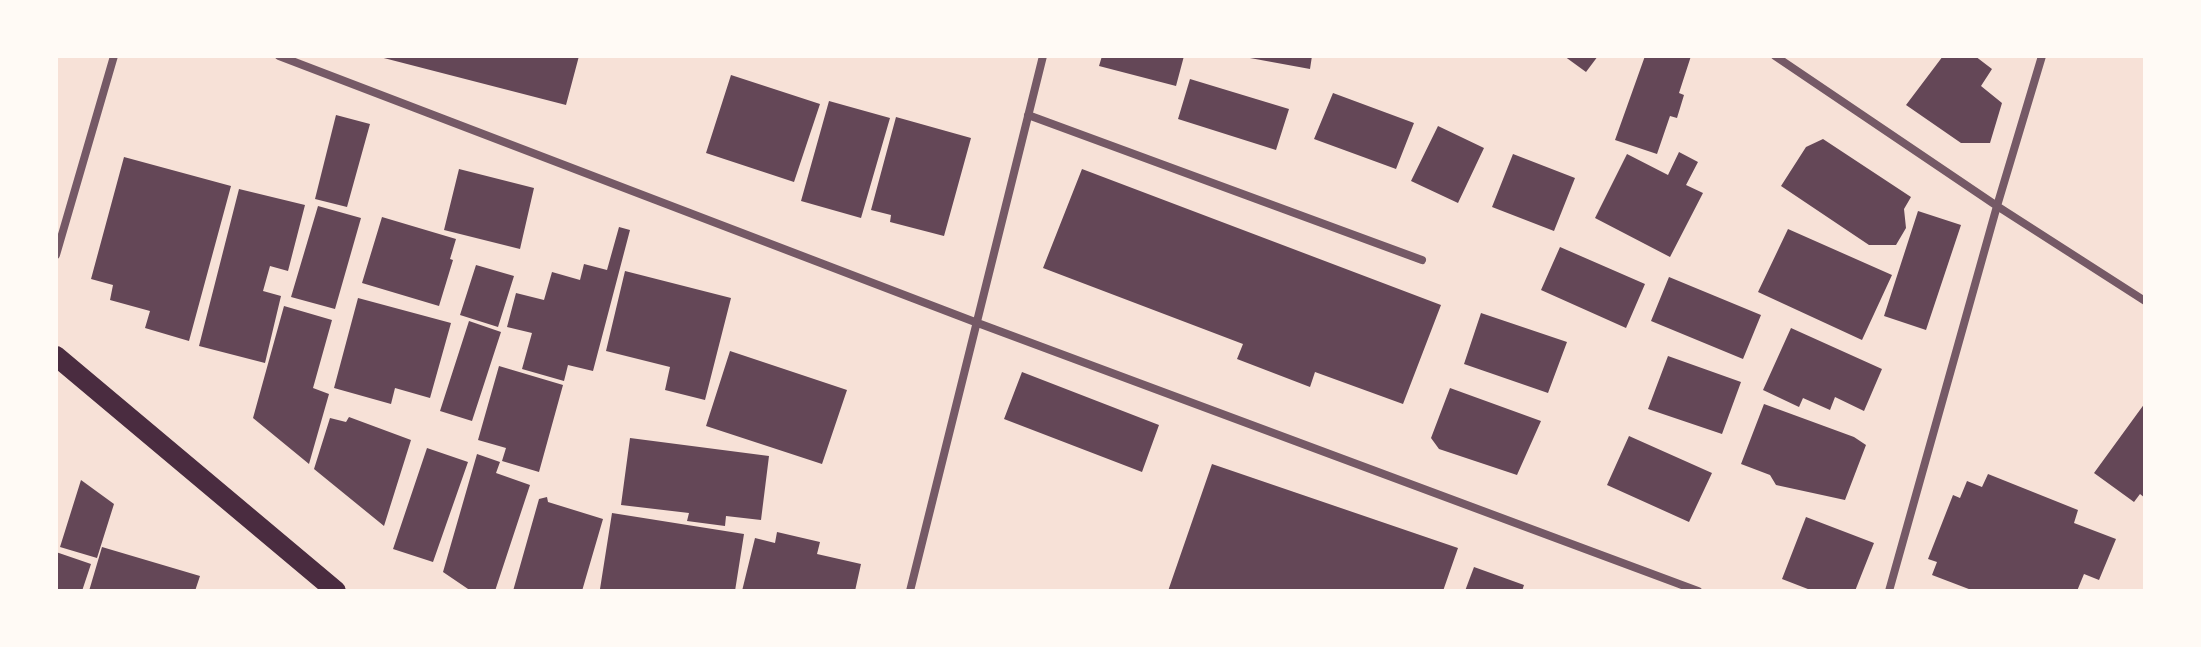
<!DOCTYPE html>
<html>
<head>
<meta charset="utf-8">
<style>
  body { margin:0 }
  #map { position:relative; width:2201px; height:647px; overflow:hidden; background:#f7e1d7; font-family:"Nunito Sans",sans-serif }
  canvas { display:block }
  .frame { position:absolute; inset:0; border:58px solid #fffaf5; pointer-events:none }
</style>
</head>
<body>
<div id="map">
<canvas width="2201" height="647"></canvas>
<div class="frame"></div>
</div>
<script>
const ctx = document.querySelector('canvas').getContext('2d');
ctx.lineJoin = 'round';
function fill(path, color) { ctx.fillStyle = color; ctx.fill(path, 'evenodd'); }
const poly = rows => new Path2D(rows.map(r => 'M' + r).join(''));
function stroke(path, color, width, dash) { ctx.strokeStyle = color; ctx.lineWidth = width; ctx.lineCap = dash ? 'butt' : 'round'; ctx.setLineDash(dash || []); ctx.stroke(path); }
fill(poly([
  [376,56,579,56,566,105],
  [1102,56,1184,56,1176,86,1099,66],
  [1239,56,1312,56,1310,69],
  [1564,56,1598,56,1586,72],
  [1645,56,1691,56,1679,93,1684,95,1677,118,1670,116,1657,154,1615,140],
  [1943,56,1975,56,1992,69,1981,86,2002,103,1990,143,1961,143,1906,105],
  [731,75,820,104,794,182,706,153],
  [1190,79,1289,109,1276,150,1178,119],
  [1333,93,1414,123,1396,169,1314,139],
  [829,101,890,118,861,218,801,201],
  [336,115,370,124,347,207,315,199],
  [896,117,971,138,944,236,890,222,891,215,871,210],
  [1438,126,1484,148,1458,203,1411,181],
  [1823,139,1911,197,1904,209,1906,228,1896,245,1869,245,1781,186,1806,147],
  [1679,152,1698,162,1686,185,1703,193,1670,257,1595,218,1627,154,1668,175],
  [1513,154,1575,178,1554,231,1492,207],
  [124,157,231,186,189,341,145,328,150,311,110,300,113,285,91,279],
  [459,169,534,188,520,249,444,230],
  [1082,169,1441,305,1403,404,1315,372,1310,387,1237,359,1243,344,1043,268],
  [239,189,305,205,288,271,270,266,263,291,281,296,265,363,199,346],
  [318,206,361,218,335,309,291,297],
  [1918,211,1961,225,1926,330,1884,316],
  [382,217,456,239,450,259,453,260,439,306,362,283],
  [619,227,630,230,593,371,568,365,564,381,522,369,532,333,507,327,516,293,544,300,552,272,580,280,584,264,607,270],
  [1788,229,1892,275,1862,340,1758,292],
  [1560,247,1645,284,1626,328,1541,290],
  [476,265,514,276,498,327,460,315],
  [625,271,731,298,705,400,665,390,670,367,606,351],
  [1669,277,1761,315,1743,359,1651,321],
  [358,298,451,323,430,398,395,388,391,404,334,388],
  [284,306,332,320,313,388,329,394,309,464,253,418],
  [1481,313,1567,342,1548,393,1464,364],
  [469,321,501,332,472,421,440,411],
  [1791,328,1882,369,1864,411,1835,397,1830,410,1803,398,1799,407,1763,390],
  [730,351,847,390,822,464,706,426],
  [1668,356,1741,382,1722,434,1648,409],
  [499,366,563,385,539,472,502,461,506,448,478,440],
  [1022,372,1159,425,1142,472,1004,419],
  [1450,388,1541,421,1517,475,1439,449,1431,438],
  [2145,403,2145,498,2140,494,2134,502,2094,473],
  [1764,404,1854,437,1866,445,1845,500,1776,485,1770,475,1741,464],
  [349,417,411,440,384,526,314,469,330,418,346,422],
  [1629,436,1712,473,1689,522,1607,485],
  [630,438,769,456,761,520,726,516,725,526,687,521,689,513,621,505],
  [427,448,468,462,433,562,393,549],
  [477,454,500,462,496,473,530,485,495,591,471,591,443,572],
  [1212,464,1458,548,1443,591,1168,591],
  [1988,474,2078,510,2074,523,2116,539,2099,580,2084,574,2077,591,1974,591,1932,575,1937,562,1928,559,1953,495,1960,498,1967,481,1982,487],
  [81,480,114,504,97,558,60,547],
  [547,497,548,502,603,519,582,591,513,591,539,499],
  [612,513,744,534,735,591,600,589],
  [1806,517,1874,543,1855,591,1813,591,1782,579],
  [777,532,820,542,817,554,861,564,855,591,742,591,755,538,775,543],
  [102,547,200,576,195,591,89,591],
  [56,552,91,564,82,591,56,591],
  [1474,567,1524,585,1522,591,1465,591]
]), '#644757');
stroke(poly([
  [279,56,975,322,1698,591],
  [1775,56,1997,206,2145,301],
  [1028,115,1422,260],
  [56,255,114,56],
  [910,591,1043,56],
  [1889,591,1997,206,2042,56]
]), '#755966', 8);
stroke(poly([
  [56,356,336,591]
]), '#4a2c40', 20);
</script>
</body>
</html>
